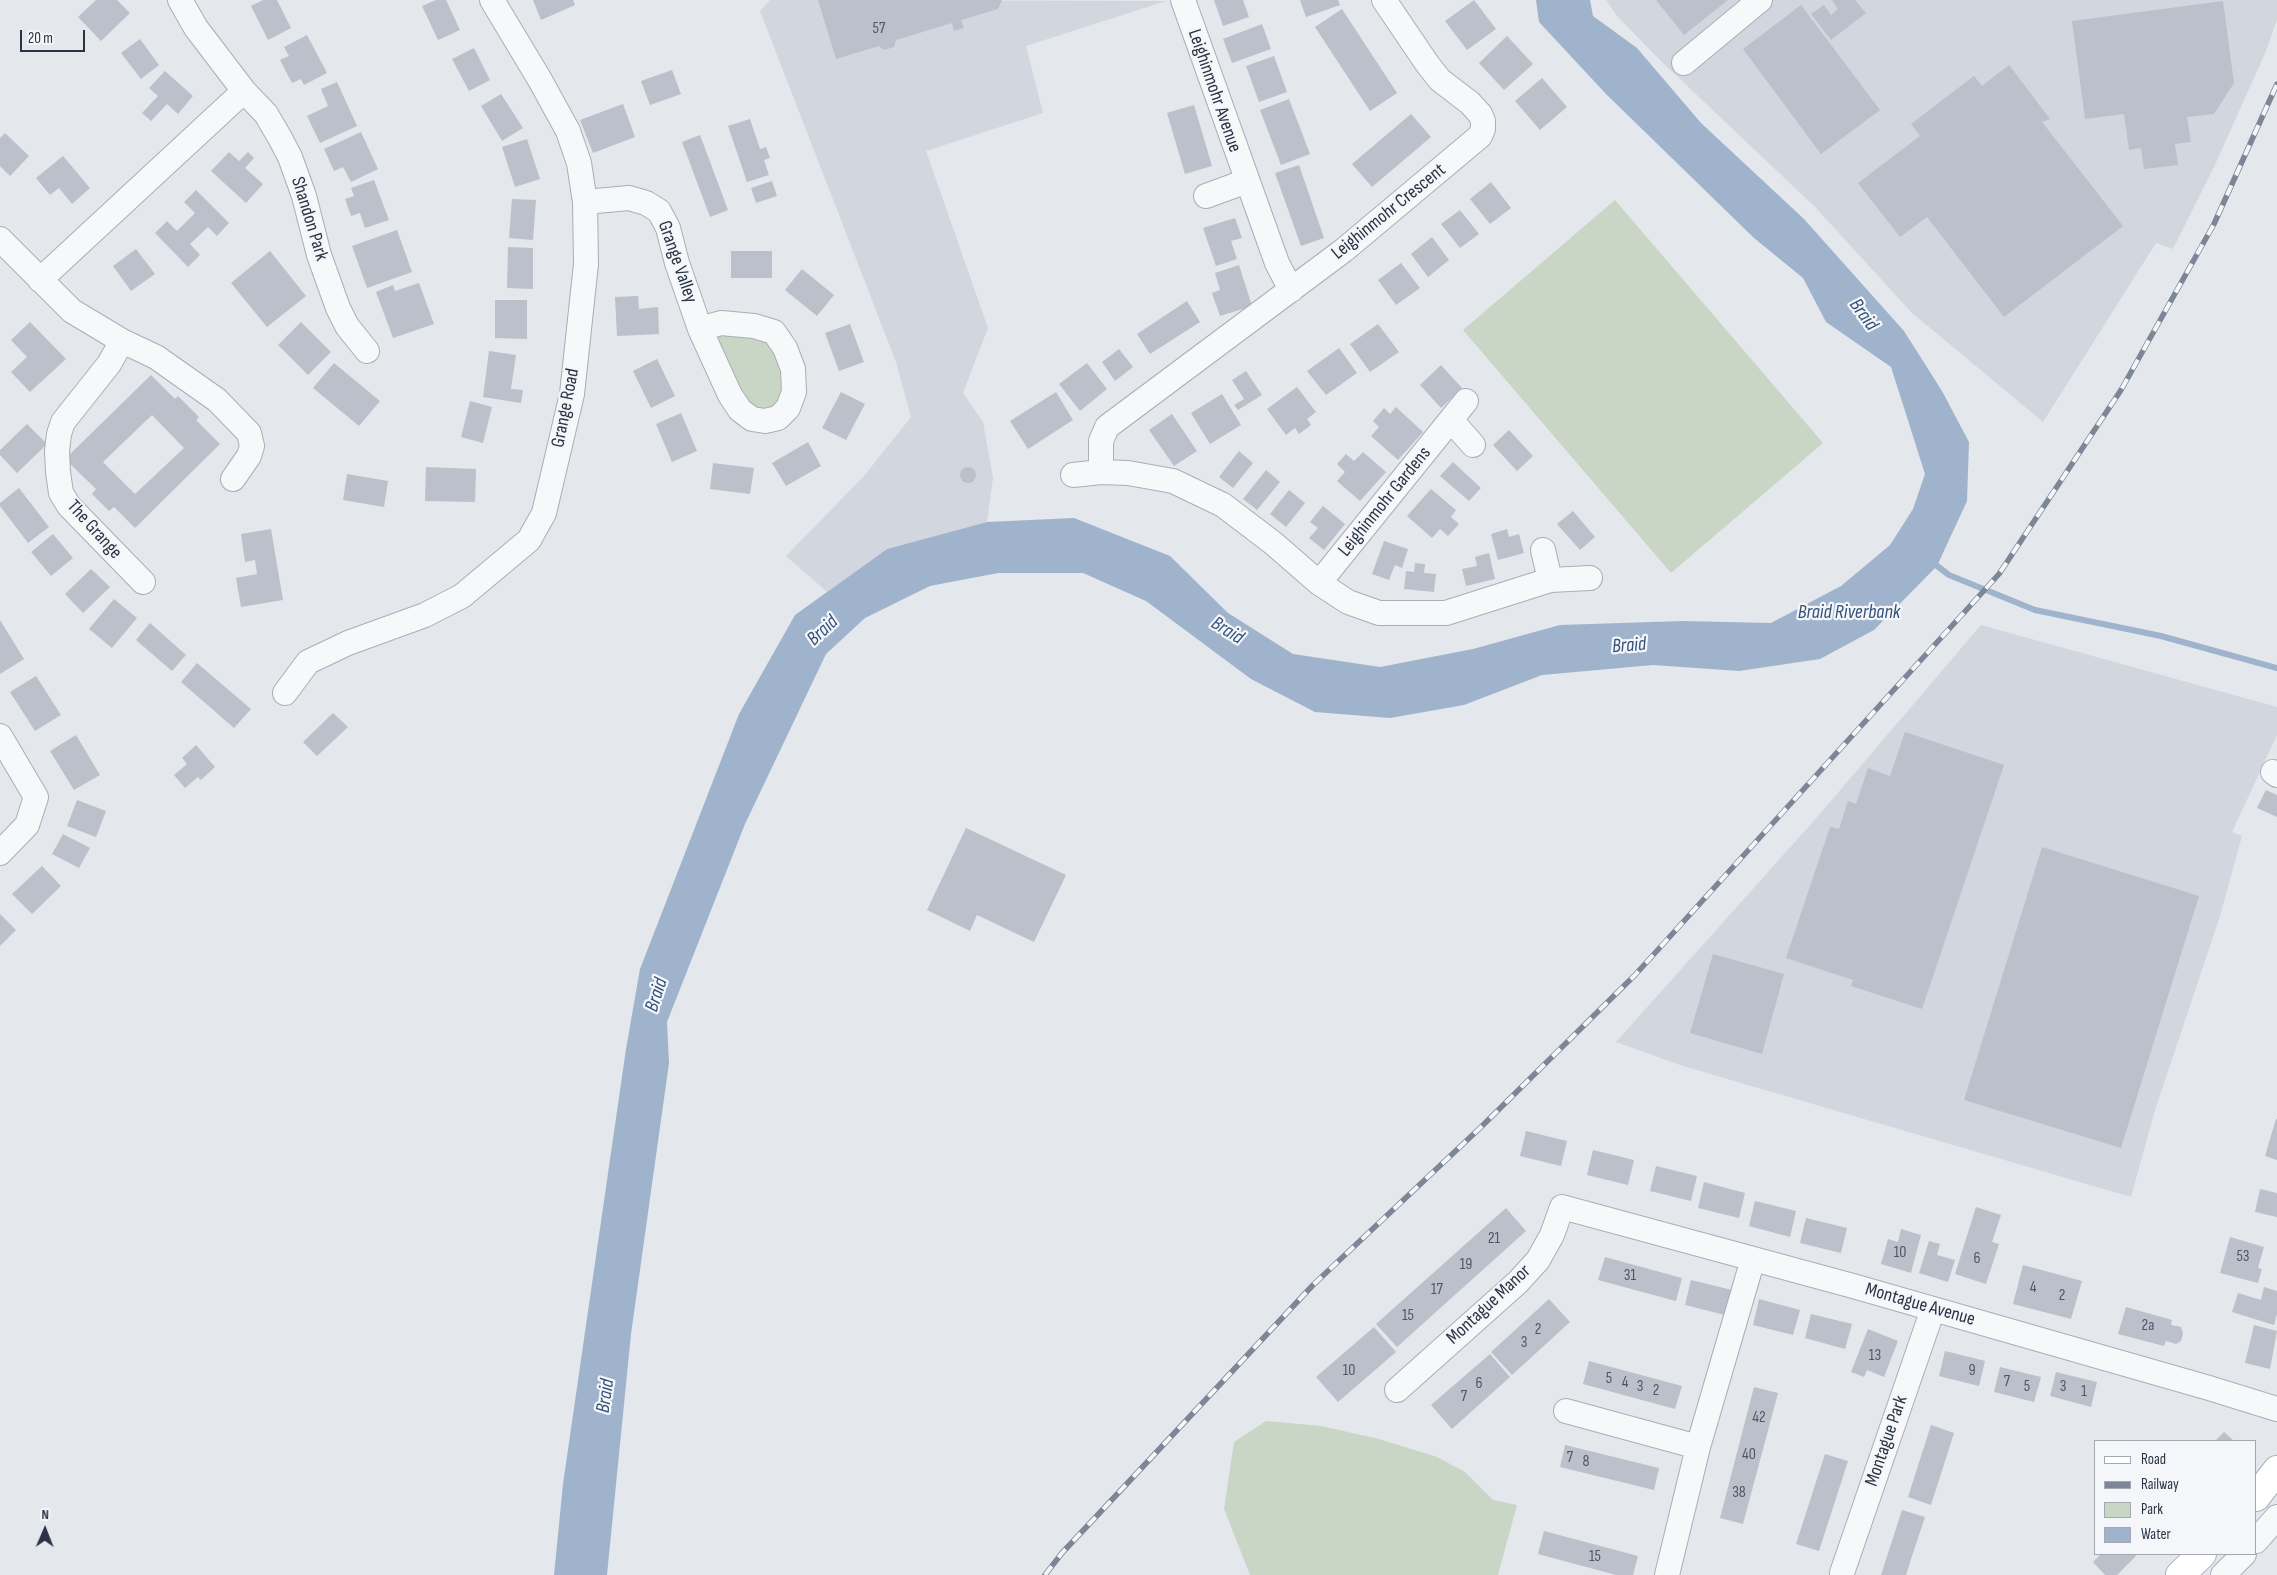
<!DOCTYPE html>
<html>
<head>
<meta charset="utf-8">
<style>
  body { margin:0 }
  #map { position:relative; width:2277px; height:1575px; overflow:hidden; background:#e4e7ec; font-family:"Sofia Sans Condensed",sans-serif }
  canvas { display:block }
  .legend { position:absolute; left:2094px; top:1440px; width:162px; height:115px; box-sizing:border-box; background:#f4f6f9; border:1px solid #a4a8b1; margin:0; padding:6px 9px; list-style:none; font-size:15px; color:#2b3445 }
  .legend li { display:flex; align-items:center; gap:10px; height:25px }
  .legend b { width:25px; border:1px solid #a4a8b1 }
  .north { position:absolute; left:20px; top:1505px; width:50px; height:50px; -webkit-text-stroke:4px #f4f6f9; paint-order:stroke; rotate:1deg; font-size:14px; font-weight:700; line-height:20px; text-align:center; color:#2b3445 }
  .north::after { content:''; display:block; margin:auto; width:18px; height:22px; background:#2b3445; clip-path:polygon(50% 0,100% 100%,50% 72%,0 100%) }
  .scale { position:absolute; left:20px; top:30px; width:65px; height:22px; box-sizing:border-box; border:2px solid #2b3445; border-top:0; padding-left:6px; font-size:15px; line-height:18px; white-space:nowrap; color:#2b3445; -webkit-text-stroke:4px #f4f6f9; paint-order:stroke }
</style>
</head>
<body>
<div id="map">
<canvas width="2277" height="1575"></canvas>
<ul class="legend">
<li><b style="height:6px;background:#fff"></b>Road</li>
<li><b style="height:6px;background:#7d8696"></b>Railway</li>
<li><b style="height:14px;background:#c9d6c5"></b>Park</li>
<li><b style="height:14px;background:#9fb4cc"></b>Water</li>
</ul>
<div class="north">N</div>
<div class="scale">20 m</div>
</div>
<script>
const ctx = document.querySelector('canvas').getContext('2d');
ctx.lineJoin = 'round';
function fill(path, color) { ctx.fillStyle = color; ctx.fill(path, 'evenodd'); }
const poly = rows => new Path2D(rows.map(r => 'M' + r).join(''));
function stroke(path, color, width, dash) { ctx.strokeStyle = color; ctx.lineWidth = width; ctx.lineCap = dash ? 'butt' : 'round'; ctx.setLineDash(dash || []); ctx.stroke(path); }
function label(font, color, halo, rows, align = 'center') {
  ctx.font = font + ' "Sofia Sans Condensed",sans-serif'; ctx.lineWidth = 4.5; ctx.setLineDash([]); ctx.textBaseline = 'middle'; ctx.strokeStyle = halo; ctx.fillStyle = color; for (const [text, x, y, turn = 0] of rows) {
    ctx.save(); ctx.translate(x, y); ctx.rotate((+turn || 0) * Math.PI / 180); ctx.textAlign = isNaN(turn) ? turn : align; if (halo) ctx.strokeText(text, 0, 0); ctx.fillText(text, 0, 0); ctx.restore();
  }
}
fill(poly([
  [770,0,1166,1,1026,46,1043,113,926,151,988,328,963,393,983,422,993,478,987,522,887,549,827,592,786,556,864,476,911,417,896,362,760,11],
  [1606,0,2277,0,2277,20,2266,51,2214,167,2173,249,2156,243,2043,422,1912,313,1816,208,1661,61,1617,16],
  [1981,625,2277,707,2277,735,2232,832,2242,836,2220,916,2155,1110,2131,1197,1683,1066,1616,1042,1819,815]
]), '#d2d6de');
fill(poly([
  [1615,200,1823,443,1671,573,1463,330],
  [724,333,767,339,780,355,784,395,774,409,759,410,743,399,718,342,719,336],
  [1266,1421,1321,1426,1379,1439,1437,1457,1465,1472,1493,1500,1517,1505,1498,1575,1250,1575,1224,1509,1234,1442]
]), '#c9d6c5');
fill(poly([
  [1536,0,1590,0,1593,16,1637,48,1701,123,1804,219,1904,331,1942,391,1969,442,1967,501,1937,566,1874,630,1820,659,1739,671,1653,665,1542,675,1464,705,1390,718,1315,712,1251,679,1146,601,1083,573,998,573,930,586,865,618,826,654,745,824,667,1022,669,1063,631,1334,607,1575,554,1575,563,1484,626,1049,640,969,739,714,795,615,887,549,987,522,1074,518,1170,556,1228,613,1293,654,1380,667,1473,649,1560,625,1683,621,1771,623,1841,586,1890,545,1913,509,1925,474,1891,367,1826,322,1803,278,1754,238,1606,94,1539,22]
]), '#9fb4cc');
stroke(poly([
  [1932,562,1949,575,2035,610,2161,636,2277,668]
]), '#9fb4cc', 6);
fill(poly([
  [96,0,117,0,130,13,101,41,78,17],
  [263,0,277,0,291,28,268,40,251,6],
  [436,0,446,0,460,30,438,40,422,6],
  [533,0,573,0,575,5,541,20],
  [818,0,1002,0,998,9,961,20,964,28,954,31,952,23,896,40,894,47,884,50,879,46,836,59],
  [1214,0,1243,0,1249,17,1223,26],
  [1300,0,1338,0,1340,5,1306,17],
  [1474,0,1496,29,1467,50,1445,21],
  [1656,0,1728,0,1684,35],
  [1832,0,1855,0,1866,13,1831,40,1811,14,1824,5,1831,15,1838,9],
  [2223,1,2234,83,2214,114,2187,117,2191,142,2175,144,2178,165,2144,169,2141,148,2129,150,2124,114,2085,119,2072,21],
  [1801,5,1880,110,1821,154,1743,49],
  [1342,9,1397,93,1370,111,1315,27],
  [1262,24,1271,49,1232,63,1223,39],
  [307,35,327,73,304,85,301,79,292,83,280,60,289,56,284,47],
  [1507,36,1533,64,1504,90,1479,63],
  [140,39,159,65,141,79,121,53],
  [474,48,490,80,469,91,452,59],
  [1274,56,1287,92,1259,102,1246,66],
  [2009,65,2050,119,2042,122,2123,226,2004,317,1927,217,1900,237,1858,183,1920,136,1911,124,1974,76,1982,86],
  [672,70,681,94,650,105,641,81],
  [165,71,193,96,178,114,167,104,151,121,142,113,158,96,149,88],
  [1542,78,1567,107,1540,130,1515,101],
  [337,82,357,126,320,143,307,116,328,106,321,89],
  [501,94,523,128,502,141,481,106],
  [1289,99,1310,154,1281,165,1260,110],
  [623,104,635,137,593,153,580,120],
  [1194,105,1212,166,1185,174,1167,113],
  [1411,114,1431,137,1372,187,1352,164],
  [750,119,760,149,766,147,770,158,764,160,769,175,747,182,728,126],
  [361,132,378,169,351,182,343,167,334,171,324,149],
  [5,133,29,156,10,176,0,166,0,138],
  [700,135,728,210,710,217,682,142],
  [527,139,540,179,515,187,502,147],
  [229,152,239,161,248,152,254,158,245,168,263,184,246,203,211,171],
  [63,156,90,188,72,204,59,188,50,195,36,178],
  [1299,165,1324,238,1301,246,1275,173],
  [374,180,389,220,365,228,360,213,351,216,345,199,354,196,351,188],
  [772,181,777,196,756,203,751,188],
  [1491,182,1511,208,1490,224,1470,199],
  [196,190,229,223,217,236,208,227,190,244,200,255,188,267,155,233,167,221,177,231,195,213,184,202],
  [512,199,536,200,533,240,509,238],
  [1460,210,1479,234,1460,248,1441,224],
  [1235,218,1242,238,1231,241,1237,259,1216,266,1203,228],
  [397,230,412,272,367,288,352,246],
  [1432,237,1449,260,1428,277,1411,254],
  [508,247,533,248,533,289,507,288],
  [136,249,155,274,131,291,113,266],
  [270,251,306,296,267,327,231,283],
  [731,251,772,251,772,278,731,278],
  [1401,263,1420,288,1396,305,1378,280],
  [1239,265,1252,306,1220,316,1212,293,1220,290,1215,273],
  [802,269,834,295,817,316,785,290],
  [419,283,434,324,393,338,376,292,393,285,395,291],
  [638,296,639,309,658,307,659,334,617,336,615,297],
  [495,300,527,300,527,339,495,338],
  [1187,301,1200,322,1150,354,1137,334],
  [30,322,66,359,30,392,11,372,27,357,11,340],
  [301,322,331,352,308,375,278,345],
  [850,324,864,362,839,371,825,333],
  [1378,324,1399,352,1370,372,1350,344],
  [1339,348,1357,373,1326,395,1307,371],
  [1119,349,1133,367,1115,381,1102,362],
  [489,351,516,355,511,389,523,390,521,403,483,397],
  [657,359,675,396,651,408,633,371],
  [334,363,380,401,359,426,313,388],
  [1087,363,1107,389,1080,411,1059,384],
  [1441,365,1462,388,1441,408,1420,385],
  [1246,371,1262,395,1238,410,1234,405,1244,399,1232,380],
  [151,375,175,399,178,396,199,417,196,420,220,444,135,528,114,507,109,511,92,494,96,489,65,459],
  [152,415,184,448,135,494,103,462],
  [1297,387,1316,412,1307,419,1311,425,1299,434,1295,428,1286,435,1267,409],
  [841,392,865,404,846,440,822,428],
  [1056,392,1073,420,1028,449,1010,421],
  [1222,394,1241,425,1210,444,1191,413],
  [470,401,492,407,483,443,461,437],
  [1396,407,1423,432,1398,460,1371,436,1379,427,1373,421,1384,408,1390,414],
  [681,413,697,451,672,462,656,424],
  [1172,414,1197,451,1174,466,1149,430],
  [27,424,47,444,17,473,0,455,0,450],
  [1509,430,1533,456,1517,471,1493,445],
  [808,442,821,466,786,486,772,463],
  [1239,451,1253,463,1233,488,1219,477],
  [1363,452,1386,472,1360,501,1337,481,1345,472,1337,464,1346,454,1354,461],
  [1453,462,1481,488,1469,501,1440,476],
  [713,463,754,468,750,494,710,489],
  [426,467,476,469,475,502,425,501],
  '960 475a8 8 0 1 1 16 0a8 8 0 1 1-16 0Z',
  [1266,470,1280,482,1257,510,1243,499],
  [347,474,388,481,384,507,343,500],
  [19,488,49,527,28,543,0,506,0,503],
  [1431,489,1456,510,1451,517,1459,524,1448,536,1440,529,1432,538,1407,516],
  [1289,490,1305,503,1286,527,1270,514],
  [1323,506,1345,524,1324,550,1309,538,1318,528,1310,522],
  [1573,511,1595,537,1580,550,1557,524],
  [271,529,283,600,241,607,236,578,257,574,255,560,245,562,241,534],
  [1507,529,1509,537,1519,534,1524,553,1498,560,1491,534],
  [53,534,73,558,51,576,31,552],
  [1384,541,1408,549,1402,568,1395,565,1389,580,1372,574],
  [1489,553,1495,579,1466,586,1462,569,1477,566,1475,557],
  [1415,563,1425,564,1424,573,1436,574,1434,592,1404,589,1406,571,1414,572],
  [91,569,110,587,83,613,65,594],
  [114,599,137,618,112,648,89,629],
  [0,620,24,659,0,674],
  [150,623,186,655,172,671,136,640],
  [197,663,251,709,234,728,181,682],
  [36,676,61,715,35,731,10,692],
  [333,713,348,727,317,756,303,742],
  [1905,732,2004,765,1922,1009,1851,986,1853,980,1786,958,1830,827,1839,829,1848,801,1856,804,1868,768,1890,776],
  [76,735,100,775,74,790,50,751],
  [196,745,215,767,201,780,198,777,185,788,174,775,187,764,182,758],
  [2266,790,2277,795,2277,817,2257,808],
  [77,800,106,811,96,837,67,826],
  [966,828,1066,875,1034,942,977,915,970,931,927,910],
  [63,834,90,848,79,868,52,854],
  [2042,847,2199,896,2121,1148,1964,1100],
  [42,866,61,886,32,914,12,894],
  [0,914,16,930,0,946],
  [1713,954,1784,974,1762,1054,1690,1033],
  [2276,1119,2277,1119,2277,1160,2265,1156],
  [1526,1131,1567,1141,1561,1166,1520,1156],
  [1593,1150,1634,1160,1628,1185,1587,1175],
  [1656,1166,1697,1176,1691,1201,1650,1191],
  [1704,1182,1745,1193,1739,1218,1698,1208],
  [2260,1189,2277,1193,2277,1217,2255,1212],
  [1755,1201,1796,1211,1790,1237,1749,1226],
  [1976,1207,2001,1215,1992,1242,1999,1244,1986,1284,1955,1274],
  [1506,1208,1526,1231,1397,1347,1376,1324],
  [1806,1218,1847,1228,1841,1253,1800,1243],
  [1901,1229,1921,1235,1911,1273,1881,1264,1888,1239,1898,1242],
  [2230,1237,2264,1247,2258,1268,2262,1269,2258,1283,2220,1273],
  [1929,1241,1940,1244,1937,1255,1955,1260,1948,1282,1919,1273],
  [1605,1257,1682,1278,1676,1301,1598,1280],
  [2023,1265,2082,1281,2071,1319,2013,1304],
  [1691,1280,1732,1290,1725,1315,1685,1305],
  [2264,1287,2277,1291,2277,1314,2274,1325,2232,1312,2238,1293,2261,1300],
  [1549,1299,1570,1322,1512,1375,1491,1352],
  [1759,1299,1800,1310,1793,1335,1753,1325],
  [2126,1307,2172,1320,2171,1325,2181,1327,2183,1333,2181,1341,2176,1344,2166,1341,2164,1346,2118,1334],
  [1811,1314,1852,1324,1845,1349,1805,1338],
  [2254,1325,2277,1331,2270,1369,2245,1363],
  [1374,1327,1396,1352,1338,1402,1316,1377],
  [1868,1329,1898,1341,1884,1377,1867,1370,1864,1377,1851,1372],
  [1945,1351,1985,1361,1979,1386,1939,1376],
  [1490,1354,1510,1377,1452,1429,1431,1405],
  [1589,1361,1682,1386,1675,1409,1583,1384],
  [2000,1367,2041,1377,2034,1402,1994,1392],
  [2056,1372,2097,1382,2091,1407,2050,1396],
  [1754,1387,1778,1393,1743,1524,1720,1518],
  [1931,1425,1954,1433,1931,1505,1908,1497],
  [2224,1432,2234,1441,2215,1441],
  [1565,1445,1659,1468,1654,1490,1560,1467],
  [1825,1454,1848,1461,1819,1551,1796,1544],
  [1902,1510,1925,1517,1913,1553,1906,1575,1881,1575],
  [1544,1531,1638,1556,1633,1575,1616,1575,1538,1554],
  [2101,1554,2134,1554,2136,1556,2117,1575,2105,1575,2093,1562]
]), '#bbc0ca');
const minor = poly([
  [180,0,196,28,244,91,266,114,280,138,290,157,304,196,319,255,338,308,347,326,367,351],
  [1183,0,1277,263,1291,290],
  [1684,63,1760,0],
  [1206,196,1247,181],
  [585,202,629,198,646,203,659,211,668,228,677,263,700,329,730,395,740,410,752,419,765,421,778,418,788,408,794,392,793,369,785,348,774,332,754,326,721,323,700,329],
  [0,239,72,311,122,341],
  [40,280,244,91],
  [1451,420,1473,445],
  [1101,472,1101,441,1107,427,1344,250,1480,136,1483,129,1483,121,1480,114,1470,103,1440,80,1428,65,1384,0],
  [1073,475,1101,472,1128,473,1173,481,1223,505,1273,543,1319,583,1348,602,1379,613,1446,613,1550,580,1590,578],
  [1543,550,1550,580],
  [143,582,69,506,61,493,58,472,57,451,59,434,63,422,109,364,122,341,156,357,217,400,249,433,252,446,249,456,233,479],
  [1319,583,1466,401],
  [285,693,308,662,348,643,425,615,462,596,529,540,544,513,572,394,586,264,585,202,579,163,568,131,540,80,492,0],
  [0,736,36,797,27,825,0,853],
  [2273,772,2277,775],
  [1397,1390,1518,1282,1538,1260,1552,1235,1562,1207,1853,1286,2209,1388,2277,1409],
  [1566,1411,1698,1447],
  [2256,1541,2277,1517],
  [1842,1573,1933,1309],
  [1667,1575,1698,1447,1753,1259],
  [2223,1575,2244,1554]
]);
const secondary = poly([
  [2256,1497,2277,1470],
  [2180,1575,2202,1554]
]);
stroke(minor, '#a9aeb7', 26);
stroke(secondary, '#a9aeb7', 30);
stroke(minor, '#f7f8fa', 24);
stroke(secondary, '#fff', 28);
const rail = poly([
  [1045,1575,1062,1553,1313,1285,1480,1128,1635,975,1999,574,2121,390,2214,224,2277,84]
]);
stroke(rail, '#7d8696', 5.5);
stroke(rail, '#f4f6f9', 4, [11]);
label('16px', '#4f5766', null, [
  ["57",879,29],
  ["21",1494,1239],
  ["10",1900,1253],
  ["53",2243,1257],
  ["6",1977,1259],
  ["19",1466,1265],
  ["31",1630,1276],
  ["4",2033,1288],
  ["17",1437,1290],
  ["2",2062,1296],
  ["15",1408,1316],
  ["2a",2148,1326],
  ["2",1538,1330],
  ["3",1524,1343],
  ["13",1875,1356],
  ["10",1349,1371],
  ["9",1972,1371],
  ["5",1609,1379],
  ["7",2007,1382],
  ["4",1625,1383],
  ["6",1479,1384],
  ["3",1640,1387],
  ["5",2027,1387],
  ["3",2063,1387],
  ["2",1656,1391],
  ["1",2084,1392],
  ["7",1464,1397],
  ["42",1759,1418],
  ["40",1749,1455],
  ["7",1570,1458],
  ["8",1586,1462],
  ["38",1739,1493],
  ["15",1595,1557]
]);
label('19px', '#2b3445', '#f4f6f9', [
  ["Leighinmohr Avenue",1214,91,71],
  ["Leighinmohr Crescent",1389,212,-39],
  ["Shandon Park",309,219,73],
  ["Grange Valley",677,262,71],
  ["Grange Road",566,408,-79],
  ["Leighinmohr Gardens",1385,502,-51],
  ["The Grange",94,530,48],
  ["Montague Manor",1489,1305,-43],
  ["Montague Avenue",1920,1305,16],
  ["Montague Park",1887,1441,-71]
]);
label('italic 20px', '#34527a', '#f4f6f9', [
  ["Braid",1863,315,54],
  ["Braid Riverbank",1849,613],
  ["Braid",823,631,-43],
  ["Braid",1227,631,32],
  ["Braid",1629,646,-4],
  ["Braid",657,995,-72],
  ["Braid",606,1396,-82]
]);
</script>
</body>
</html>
